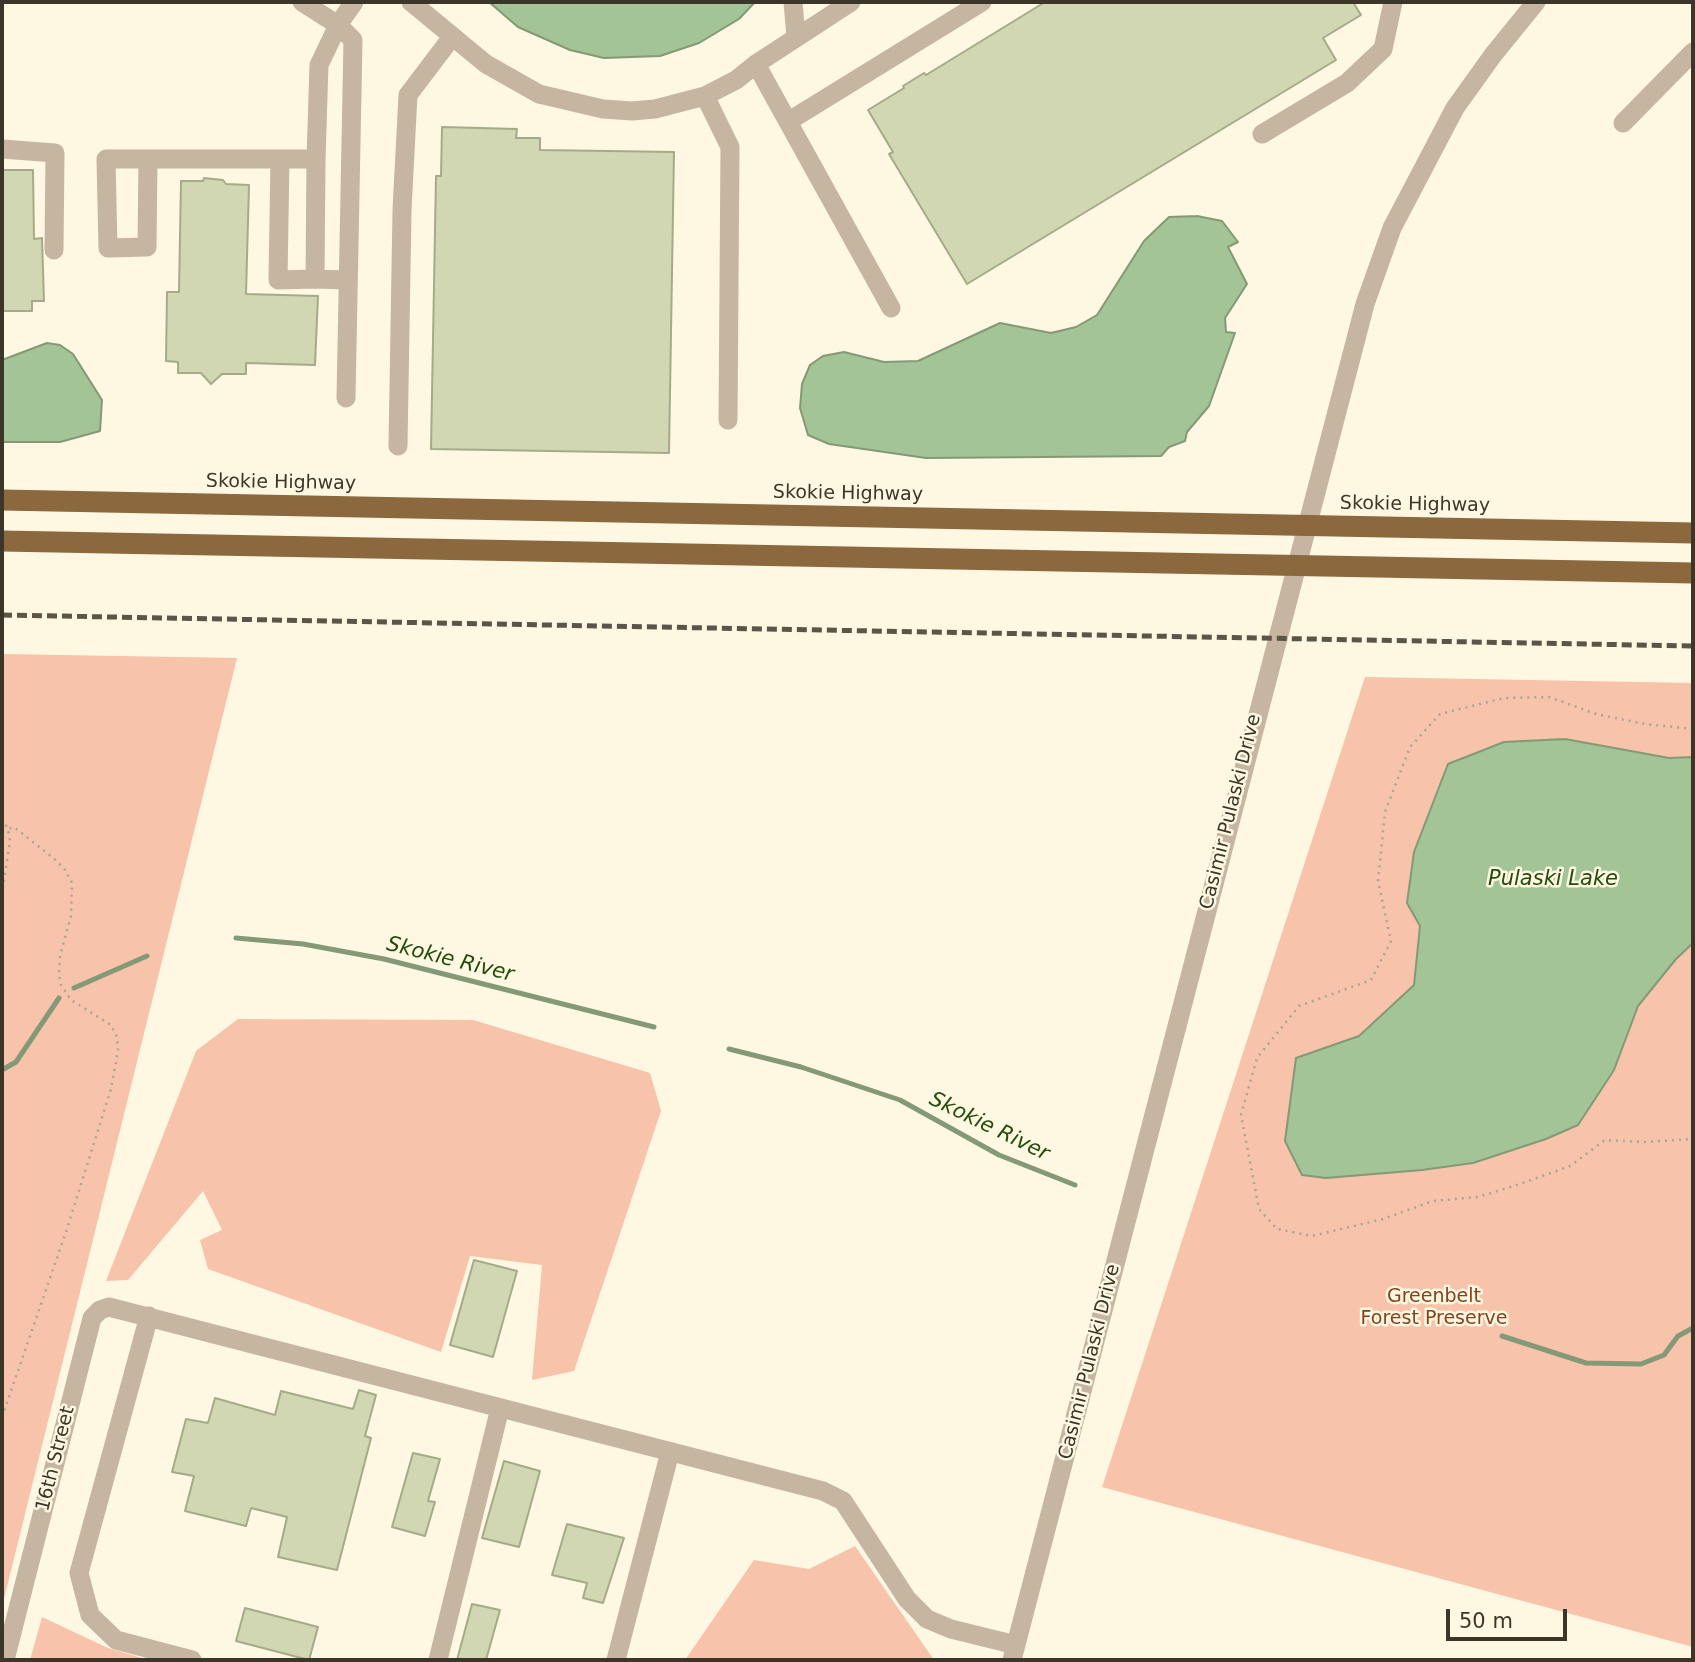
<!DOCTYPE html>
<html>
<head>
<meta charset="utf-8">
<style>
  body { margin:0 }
  #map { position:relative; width:1695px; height:1662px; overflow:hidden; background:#fef7e2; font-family:"DejaVu Sans",sans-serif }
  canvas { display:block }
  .frame { position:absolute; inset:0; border:4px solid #3b3628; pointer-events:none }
  .scale { position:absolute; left:1446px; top:1609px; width:121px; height:32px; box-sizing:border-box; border:4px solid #3b3628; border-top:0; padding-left:9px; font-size:21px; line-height:24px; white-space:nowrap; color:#3b3628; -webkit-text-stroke:5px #fef7e2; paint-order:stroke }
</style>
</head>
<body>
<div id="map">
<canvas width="1695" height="1662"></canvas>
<div class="frame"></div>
<div class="scale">50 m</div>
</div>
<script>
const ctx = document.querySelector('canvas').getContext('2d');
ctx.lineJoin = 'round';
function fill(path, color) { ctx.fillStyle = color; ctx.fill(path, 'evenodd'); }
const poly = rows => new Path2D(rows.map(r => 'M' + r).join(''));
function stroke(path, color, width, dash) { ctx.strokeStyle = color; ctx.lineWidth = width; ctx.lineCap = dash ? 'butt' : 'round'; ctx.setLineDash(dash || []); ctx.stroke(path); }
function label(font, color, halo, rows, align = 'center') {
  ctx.font = font + ' "DejaVu Sans",sans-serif'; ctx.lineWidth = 5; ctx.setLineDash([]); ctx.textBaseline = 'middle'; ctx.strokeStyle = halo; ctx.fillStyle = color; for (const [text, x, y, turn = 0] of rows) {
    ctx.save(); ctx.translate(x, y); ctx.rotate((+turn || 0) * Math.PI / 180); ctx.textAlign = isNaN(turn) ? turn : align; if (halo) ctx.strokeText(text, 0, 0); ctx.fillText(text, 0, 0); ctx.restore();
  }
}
fill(poly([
  [2,654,237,658,2,1607],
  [1365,677,1693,683,1693,1647,1102,1487],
  [238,1019,473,1020,650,1073,661,1111,574,1371,532,1380,542,1265,470,1256,441,1352,208,1269,200,1240,222,1230,203,1191,128,1280,106,1281,196,1051],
  [855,1546,934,1660,685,1660,754,1560,809,1569],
  [42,1617,108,1648,149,1660,30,1660]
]), '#f7c3aa');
const water = poly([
  [489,2,755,2,739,19,699,43,660,56,604,58,570,50,518,27,489,2],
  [1197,216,1222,221,1238,242,1228,247,1247,284,1225,318,1226,332,1235,333,1209,406,1187,432,1185,441,1169,447,1161,456,926,458,829,444,808,435,800,408,802,384,810,365,823,356,844,352,884,362,918,361,1000,323,1051,333,1076,327,1097,315,1144,241,1169,217,1197,216],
  [47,343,60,345,73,354,102,400,100,431,60,442,2,442,2,360,47,343],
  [1565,739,1669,758,1693,757,1693,943,1676,959,1638,1006,1614,1070,1578,1125,1546,1139,1473,1163,1422,1170,1326,1178,1302,1175,1285,1141,1296,1058,1359,1036,1414,985,1420,926,1407,903,1414,852,1448,764,1504,742,1565,739]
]);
fill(water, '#a3c496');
stroke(water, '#849975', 2);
stroke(poly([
  [236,938,303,944,384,959,654,1027],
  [74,988,147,956],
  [729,1049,801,1067,900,1100,999,1155,1075,1185],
  [2,1070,16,1062,59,998],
  [1502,1336,1586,1363,1641,1364,1664,1355,1678,1336,1693,1328]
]), '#849975', 5);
const building = poly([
  [1045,2,1353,2,1361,15,1323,38,1336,60,967,284,889,154,893,152,868,110,904,88,903,86,924,73,926,75,1045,2],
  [442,127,517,129,516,138,540,138,540,150,674,152,669,453,431,449,436,176,441,176,442,127],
  [2,170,33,170,34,239,42,238,44,301,32,301,32,311,2,311,2,170],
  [204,178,223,180,226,184,249,185,246,294,318,296,315,365,246,363,246,374,222,374,211,384,201,373,178,373,178,362,166,361,167,292,179,292,181,181,203,181,204,178],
  [474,1260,517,1271,493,1357,450,1345,474,1260],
  [359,1390,376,1395,365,1436,371,1438,337,1570,278,1557,287,1517,251,1508,246,1526,185,1511,194,1476,172,1472,186,1419,208,1423,215,1398,275,1415,281,1391,353,1409,359,1390],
  [413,1453,440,1459,428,1501,435,1502,425,1536,392,1527,413,1453],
  [504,1461,540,1471,519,1547,482,1538,504,1461],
  [567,1524,624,1538,603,1603,583,1598,587,1583,552,1575,567,1524],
  [472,1604,500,1610,486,1660,457,1660,472,1604],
  [245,1608,318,1627,309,1660,236,1641,245,1608]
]);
fill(building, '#d1d7b3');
stroke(building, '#a5ab88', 2);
stroke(poly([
  [1693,729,1645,724,1596,714,1549,697,1504,698,1440,714,1410,747,1385,812,1378,881,1391,941,1371,980,1299,1006,1257,1058,1241,1115,1259,1209,1277,1229,1312,1236,1383,1219,1433,1201,1478,1197,1520,1184,1570,1166,1605,1140,1642,1142,1693,1139],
  [2,819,8,829,10,841,2,894],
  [2,1417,66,1232,111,1089,118,1050,117,1037,111,1025,71,1000,61,985,59,974,60,956,71,916,72,883,64,868,52,857,14,827,8,829]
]), '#aba593', 2.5, [2, 5]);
stroke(poly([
  [302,2,338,25,353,40,346,398],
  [411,2,486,64,539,94,603,109,632,111,655,109,705,96,736,80,756,64,851,2],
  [793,2,796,37],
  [756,64,891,308],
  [705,96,730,147,728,420],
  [789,121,982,2],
  [1623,123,1693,52],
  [1262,134,1347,83,1383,49,1393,2],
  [2,149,55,153,54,250],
  [148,159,147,247,108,248,106,159,316,159],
  [280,159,278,280,315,279],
  [347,280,315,279,316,159,319,65,338,25,354,2],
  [398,446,402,210,408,95,452,37],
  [149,1316,79,1573,90,1615,116,1640,192,1660],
  [5,1660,92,1318,100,1310,109,1307,823,1491,843,1501,907,1599,927,1619,951,1629,1016,1645],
  [438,1660,500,1408],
  [616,1660,670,1452],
  [1012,1660,1365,304,1392,228,1455,108,1493,55,1536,2]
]), '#c6b5a1', 19);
stroke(poly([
  [2,500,1693,533],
  [2,541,1693,573]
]), '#8b683d', 21);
stroke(poly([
  [2,615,1693,646]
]), '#5a5546', 5, [10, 5]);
label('19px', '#3b3628', '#fef7e2', [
  ["Skokie Highway",281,483,1],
  ["Skokie Highway",848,494,1],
  ["Skokie Highway",1415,505,1],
  ["Casimir Pulaski Drive",1231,812,-76],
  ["Casimir Pulaski Drive",1090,1362,-76],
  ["16th Street",56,1459,-76]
]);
label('19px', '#85431d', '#fef7e2', [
  ["Greenbelt",1434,1297],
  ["Forest Preserve",1434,1319]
]);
label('italic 21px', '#234d0c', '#fef7e2', [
  ["Pulaski Lake",1553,880],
  ["Skokie River",450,960,14],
  ["Skokie River",989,1127,26]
]);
</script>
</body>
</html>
